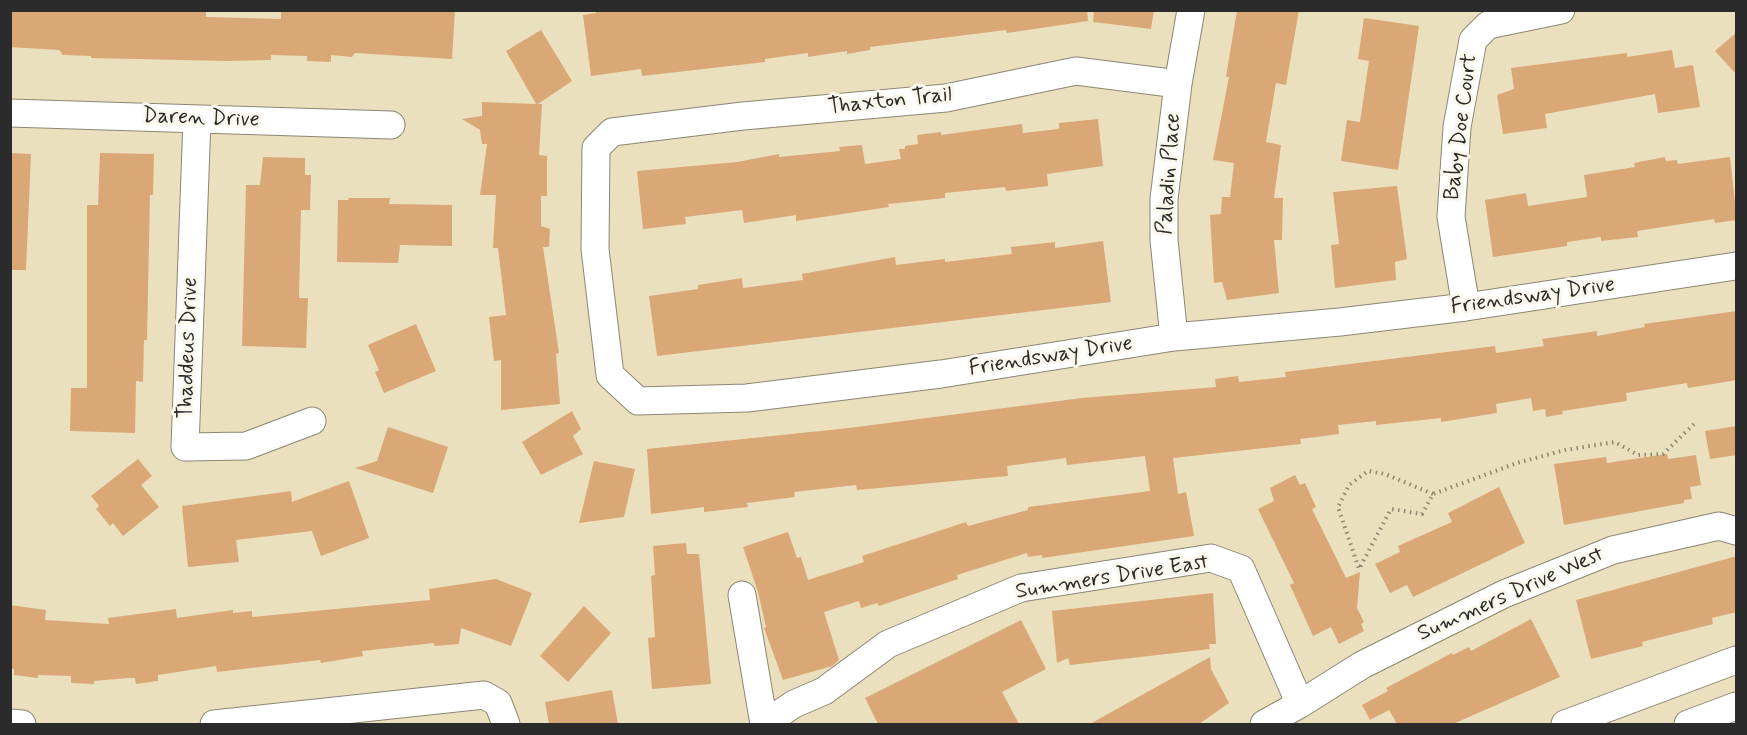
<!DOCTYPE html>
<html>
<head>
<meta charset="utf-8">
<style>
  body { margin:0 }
  #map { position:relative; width:1747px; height:735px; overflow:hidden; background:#ebe0bd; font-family:Mynerve,sans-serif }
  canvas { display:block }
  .frame { position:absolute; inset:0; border:12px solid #2b2b2b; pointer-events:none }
</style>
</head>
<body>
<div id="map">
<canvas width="1747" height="735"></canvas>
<div class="frame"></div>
</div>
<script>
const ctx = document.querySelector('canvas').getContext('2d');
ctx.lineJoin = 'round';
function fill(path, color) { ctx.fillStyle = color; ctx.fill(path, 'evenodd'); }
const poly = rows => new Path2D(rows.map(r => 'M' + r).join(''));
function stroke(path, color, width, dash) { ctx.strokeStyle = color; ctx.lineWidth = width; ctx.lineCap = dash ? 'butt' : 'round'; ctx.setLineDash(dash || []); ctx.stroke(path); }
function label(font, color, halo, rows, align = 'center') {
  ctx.font = font + ' Mynerve,sans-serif'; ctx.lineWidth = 6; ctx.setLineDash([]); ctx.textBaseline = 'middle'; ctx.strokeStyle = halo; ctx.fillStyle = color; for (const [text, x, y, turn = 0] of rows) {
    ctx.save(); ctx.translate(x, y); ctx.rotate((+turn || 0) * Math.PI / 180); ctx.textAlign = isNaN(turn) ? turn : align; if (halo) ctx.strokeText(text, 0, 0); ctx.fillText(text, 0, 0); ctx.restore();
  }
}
fill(poly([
  [10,10,206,10,206,17,281,19,281,10,455,10,452,59,355,53,352,57,331,55,331,62,307,61,307,56,271,55,271,60,227,61,91,58,91,56,63,55,59,50,10,47],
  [596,10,1087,10,1088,21,1007,33,1006,30,870,47,870,50,847,54,847,51,808,57,808,53,765,59,765,62,642,76,641,69,591,76,583,15,596,13],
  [1094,10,1154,10,1151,29,1093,22],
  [1237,10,1299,10,1286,85,1276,83,1266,142,1281,145,1274,198,1283,198,1282,240,1274,240,1279,293,1227,300,1222,282,1214,283,1210,215,1221,214,1222,197,1230,197,1234,163,1213,160,1229,77,1226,77],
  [1364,18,1419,26,1398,170,1341,161,1347,120,1360,122,1369,61,1358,59],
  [541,30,572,81,538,104,542,104,539,155,547,156,547,196,541,196,541,226,550,229,549,247,543,247,559,353,556,354,560,404,501,410,501,360,494,361,489,317,506,315,498,248,493,248,496,195,480,195,487,144,482,144,480,130,462,119,482,116,482,102,536,104,506,51],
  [1737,32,1737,75,1715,51],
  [1672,50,1675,68,1693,65,1700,107,1658,113,1655,94,1545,114,1547,128,1503,134,1497,95,1514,89,1511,68,1627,53,1627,57],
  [1098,119,1103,166,1047,174,1048,186,1006,191,1005,187,945,193,945,198,888,204,889,207,796,221,796,215,744,223,742,210,685,217,686,224,643,229,637,171,737,162,779,154,779,157,840,151,839,147,862,145,865,164,901,159,899,149,905,149,905,146,918,144,917,135,941,132,941,135,1022,124,1023,133,1059,129,1059,123],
  [10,153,31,154,26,270,10,270],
  [100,153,154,154,153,195,150,195,147,340,144,340,143,382,136,381,135,433,70,431,71,388,87,388,87,205,98,205],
  [263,157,305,158,305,175,311,175,310,210,301,210,299,298,308,298,306,348,242,346,246,185,260,185],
  [1665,157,1666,161,1677,160,1678,164,1730,157,1737,220,1715,223,1714,219,1637,231,1638,237,1601,241,1601,237,1567,242,1567,246,1493,257,1485,200,1526,193,1528,206,1587,197,1584,175,1635,167,1634,163],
  [1397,186,1407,259,1395,262,1396,280,1335,288,1331,245,1339,244,1333,192],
  [349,198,390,198,389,204,452,205,452,246,400,245,398,263,337,262,338,200,348,200],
  [1103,241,1111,302,657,356,649,296,698,289,698,285,742,278,743,288,803,280,802,274,895,257,896,265,945,259,945,262,1012,254,1011,247,1055,242,1055,248],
  [1737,311,1737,380,1688,388,1687,383,1626,393,1627,401,1562,411,1563,414,1546,417,1545,409,1533,411,1531,398,1496,404,1497,413,1441,422,1441,418,1376,425,1376,421,1338,425,1339,434,1300,439,1301,444,1173,458,1178,494,1186,492,1194,536,1042,558,1042,555,1028,557,1027,553,957,575,958,579,879,606,877,603,861,608,859,601,824,612,839,660,832,666,783,680,764,628,766,627,758,592,743,547,788,532,797,558,801,557,808,580,864,562,862,556,966,522,968,526,1028,510,1028,507,1150,491,1145,456,1067,465,1066,458,1007,466,1008,476,857,490,856,485,794,492,795,497,747,503,748,507,704,512,704,507,651,514,647,449,849,428,1082,398,1216,387,1215,379,1238,376,1239,382,1286,377,1285,372,1495,346,1496,353,1544,346,1542,339,1597,331,1597,336,1645,327,1644,324],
  [416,324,436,371,384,393,375,372,379,370,368,345],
  [572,411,581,429,573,436,583,454,541,475,522,442],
  [1737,426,1737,455,1710,459,1705,431],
  [388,427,448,447,433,493,355,468,377,461],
  [1667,454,1668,459,1696,455,1701,485,1690,487,1692,499,1684,500,1684,503,1564,525,1554,464,1606,457,1607,463],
  [138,459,152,476,141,485,159,507,123,536,113,523,110,526,96,509,99,506,91,496],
  [594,461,635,469,624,517,579,523],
  [1295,475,1300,485,1305,483,1316,507,1312,509,1346,578,1360,572,1357,608,1364,622,1361,624,1364,631,1339,644,1331,627,1313,636,1290,585,1294,583,1258,509,1274,501,1270,488],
  [349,481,369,538,321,556,312,531,236,540,239,562,188,567,182,506,291,491,292,502],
  [1499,487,1525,543,1413,597,1407,585,1390,593,1375,564,1400,552,1398,546,1452,522,1448,513],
  [686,543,687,554,699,554,711,684,652,689,648,638,655,637,651,576,655,575,653,546],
  [1737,556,1737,612,1712,618,1713,624,1642,642,1643,646,1591,659,1576,600],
  [496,579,532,593,511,646,461,628,459,644,434,646,434,643,362,651,363,656,321,663,320,660,217,672,216,666,158,675,158,681,136,684,135,678,128,678,94,681,94,684,71,683,71,676,38,675,38,678,14,675,14,669,10,668,10,605,46,610,45,620,109,624,108,618,176,609,177,618,233,610,233,613,252,611,252,617,430,600,429,589],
  [1213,593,1216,644,1209,644,1210,649,1070,665,1068,658,1057,663,1052,611],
  [584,606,611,633,568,682,540,656],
  [1531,619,1560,677,1453,724,1397,724,1389,710,1370,720,1362,705,1388,691,1386,688,1452,653,1453,655,1469,647,1471,651],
  [1021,620,1046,669,1002,692,1019,724,878,724,865,698],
  [1210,657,1211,669,1229,703,1199,724,1090,724],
  [612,690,618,724,549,724,545,702]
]), '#daa777');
const minor = poly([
  [1178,84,1076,71,946,98,743,116,612,132,596,148,595,249,610,375,638,401,747,398,941,374,1174,337,1340,322,1466,307,1736,266],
  [10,113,391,125],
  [197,119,185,447,246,446,312,421],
  [1466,307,1451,217,1457,127,1473,40,1488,25,1561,10],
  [1174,337,1164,240,1164,199,1178,84,1191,10],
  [742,595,764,724],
  [1300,704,1362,665,1504,594,1613,550,1719,526,1736,531],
  [10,723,22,724],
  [214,724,484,695,498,703,506,724],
  [764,724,794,704,824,691,888,644,1021,588,1211,558,1241,569,1300,704,1264,724],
  [1565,724,1736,660],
  [1688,724,1736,706]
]);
stroke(minor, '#8b8674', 29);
stroke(poly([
  [1433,494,1385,474,1368,471,1349,485,1338,507,1359,569,1391,509,1422,514,1433,494,1517,463,1565,450,1615,442,1638,455,1663,454,1694,424]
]), '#8b8674', 4, [1.5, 4.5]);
stroke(minor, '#fff', 27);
label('22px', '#2b2b2b', '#fbf7ec', [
  ["Thaxton Trail",890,102,-6],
  ["Daren Drive",201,119,2],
  ["Baby Doe Court",1462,127,-83],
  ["Paladin Place",1170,174,-86],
  ["Friendsway Drive",1533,297,-8],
  ["Thaddeus Drive",189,348,-88],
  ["Friendsway Drive",1051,357,-9],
  ["Summers Drive East",1112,578,-9],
  ["Summers Drive West",1511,595,-24]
]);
</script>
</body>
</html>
